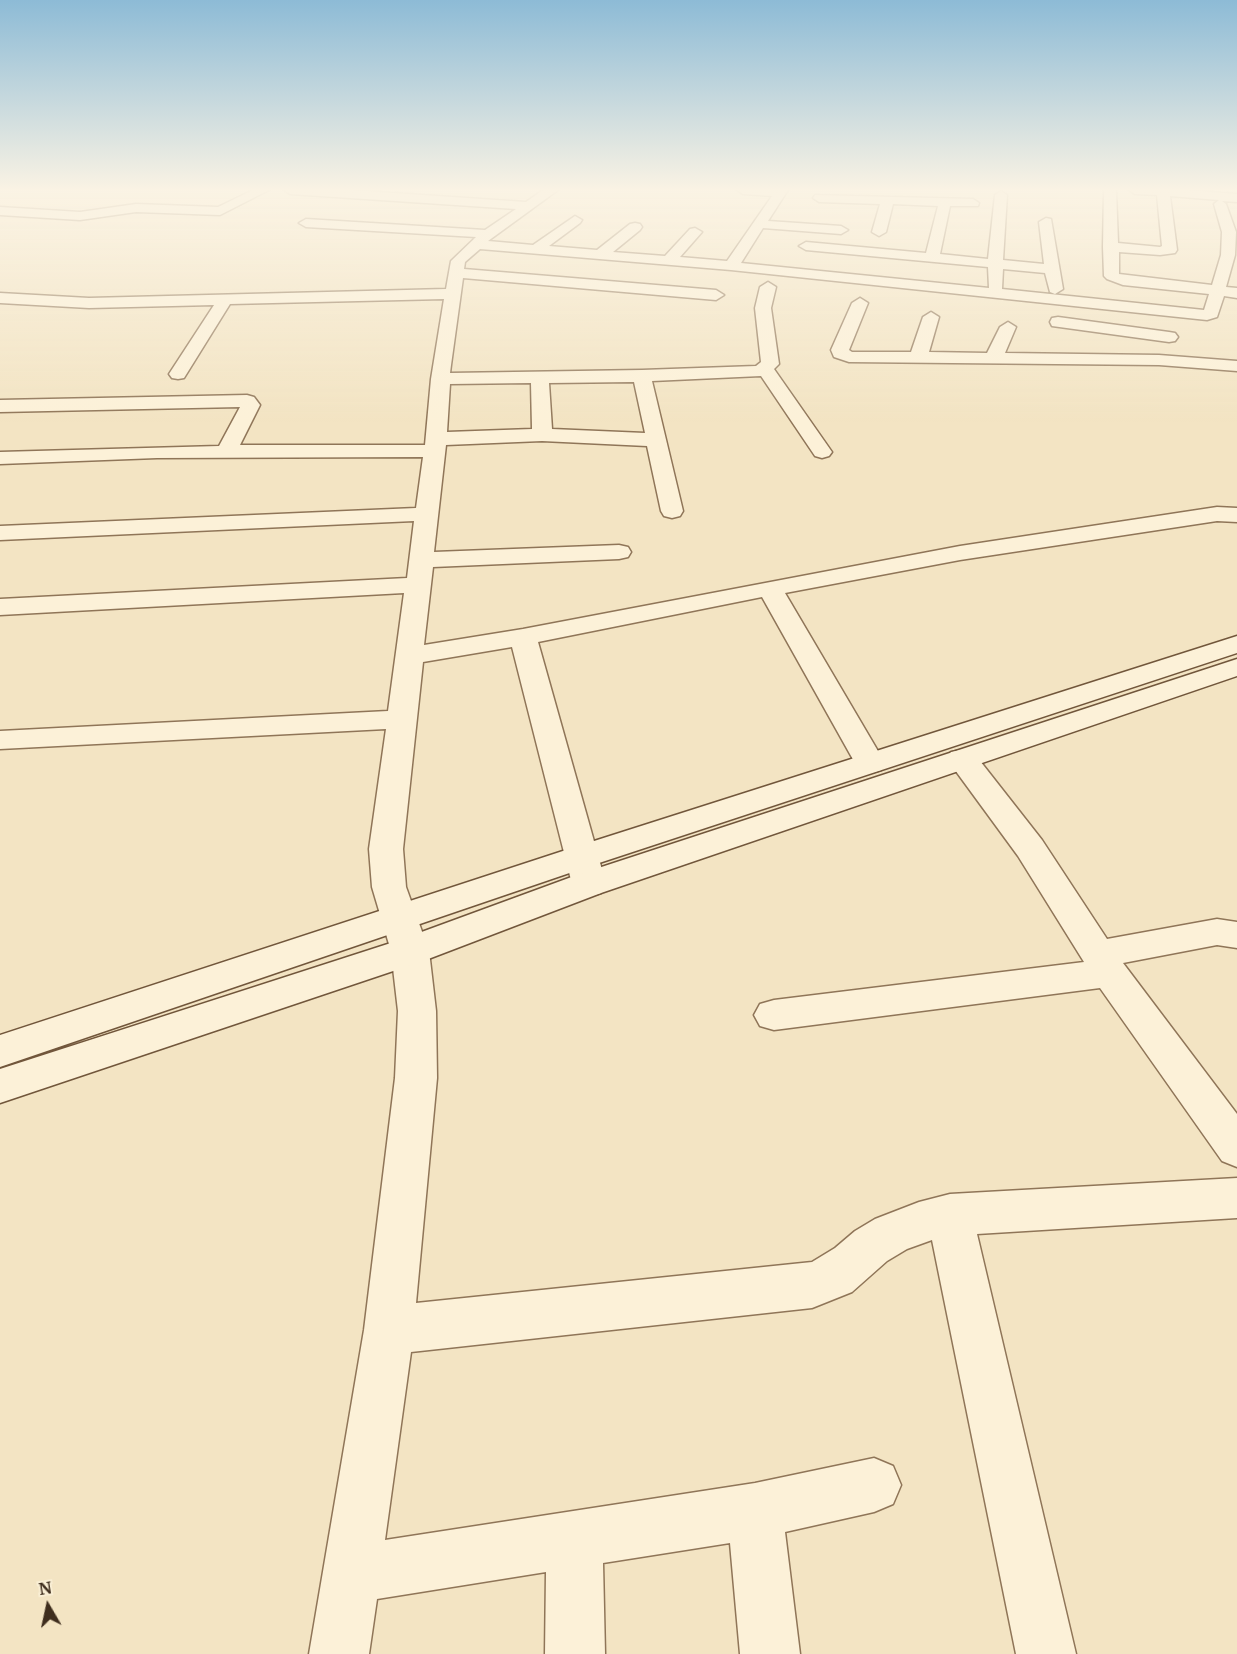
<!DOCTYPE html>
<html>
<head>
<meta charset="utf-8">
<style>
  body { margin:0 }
  #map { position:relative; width:1237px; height:1654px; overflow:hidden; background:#f3e4c3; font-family:Merriweather,serif }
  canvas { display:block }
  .north { position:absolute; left:18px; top:1576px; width:60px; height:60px; -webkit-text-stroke:4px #f9eed4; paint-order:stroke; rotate:351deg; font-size:16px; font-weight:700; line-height:24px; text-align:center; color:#3e2d1d }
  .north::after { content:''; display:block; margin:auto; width:21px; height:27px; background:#3e2d1d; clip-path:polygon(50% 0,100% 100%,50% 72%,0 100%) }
</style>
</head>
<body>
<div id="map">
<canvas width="1237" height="1654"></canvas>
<div class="north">N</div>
</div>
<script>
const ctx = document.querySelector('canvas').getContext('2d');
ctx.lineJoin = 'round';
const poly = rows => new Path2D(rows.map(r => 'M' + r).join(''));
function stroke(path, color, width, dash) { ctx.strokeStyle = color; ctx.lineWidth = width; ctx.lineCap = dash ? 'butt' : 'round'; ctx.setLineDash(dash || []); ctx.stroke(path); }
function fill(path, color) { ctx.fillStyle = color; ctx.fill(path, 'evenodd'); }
const street = poly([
  [253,190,269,190,220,215,136,212,80,220,0,215,0,207,80,212,136,204,218,207,253,190],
  [284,190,349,190,526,202,543,190,558,190,488,241,533,245,575,216,582,220,580,223,549,246,597,250,630,224,635,223,640,224,642,227,640,230,613,252,665,256,690,229,695,228,702,232,680,257,727,261,772,196,743,194,737,190,788,190,768,221,841,226,848,230,841,234,763,228,741,263,989,288,988,267,806,250,799,246,806,242,926,253,938,206,893,204,886,232,879,236,872,232,880,204,819,202,813,198,815,195,973,199,979,203,978,206,950,206,940,254,988,259,995,195,1001,191,1007,195,1003,260,1044,264,1039,222,1046,218,1051,219,1063,289,1055,294,1050,292,1045,273,1003,269,1002,289,1204,310,1209,294,1123,285,1107,279,1104,276,1103,247,1104,190,1116,190,1118,243,1160,247,1162,246,1157,195,1135,194,1129,190,1185,190,1237,194,1237,202,1222,201,1226,204,1236,232,1235,255,1226,287,1237,288,1237,298,1224,296,1217,317,1207,320,731,270,480,249,465,262,464,269,716,290,724,295,716,300,463,278,451,365,450,373,642,370,756,366,761,362,755,308,760,287,768,282,776,287,771,308,779,364,774,369,832,452,829,456,822,458,815,456,761,376,652,381,683,511,680,516,672,518,664,516,661,511,647,446,542,441,446,445,434,552,619,545,628,547,631,552,628,557,619,559,433,567,424,645,523,629,960,546,1217,507,1237,508,1237,522,1217,521,960,560,785,593,885,763,881,770,870,773,859,770,855,763,762,597,538,642,606,884,601,893,589,896,577,893,572,884,512,647,423,662,403,849,406,887,429,951,436,1011,437,1078,416,1303,812,1262,835,1248,855,1231,875,1219,919,1202,950,1194,1237,1178,1237,1218,977,1234,1076,1654,1016,1654,932,1240,907,1249,887,1261,852,1292,812,1308,411,1352,385,1540,755,1483,874,1458,893,1466,901,1485,893,1504,874,1512,785,1532,800,1654,740,1654,730,1543,603,1563,605,1654,545,1654,546,1572,377,1599,369,1654,309,1654,364,1330,395,1078,398,1011,391,951,372,887,369,849,386,729,0,749,0,731,388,711,404,593,0,615,0,599,407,578,414,521,0,540,0,526,416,508,423,457,157,458,0,464,0,452,219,446,240,407,0,412,0,400,247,395,254,397,260,405,240,445,425,445,431,379,444,299,230,304,184,378,178,379,172,378,169,374,214,305,89,308,0,303,0,293,89,298,446,289,451,261,476,237,306,227,299,223,306,219,485,230,516,209,290,194,284,190],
  [1170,196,1219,200,1214,204,1222,232,1221,255,1212,285,1119,274,1119,252,1160,255,1175,253,1177,250,1170,196],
  [634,382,645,433,552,429,549,383,634,382],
  [531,383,532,429,447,432,450,384,531,383],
  [860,298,868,303,849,350,852,352,911,352,923,317,931,312,939,317,929,352,987,353,1000,327,1008,322,1016,327,1005,353,1159,355,1237,361,1237,371,1159,365,849,362,834,357,831,350,852,303,860,298],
  [1058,317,1169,332,1175,333,1178,337,1175,341,1169,342,1052,326,1050,322,1052,318,1058,317],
  [962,750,973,752,1042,840,1107,939,1217,919,1237,922,1237,948,1217,945,1123,963,1237,1114,1237,1167,1222,1161,1100,988,774,1030,760,1026,754,1015,760,1004,774,1000,1084,962,1018,856,947,759,951,752,962,750]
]);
const secondary = poly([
  [1237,636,1237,653,593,865,0,1067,0,1035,569,849,1237,636],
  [1237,659,1237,676,601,893,423,961,0,1103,0,1069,397,941,577,875,1237,659]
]);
stroke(street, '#8f7558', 3);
stroke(secondary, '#71563b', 3);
fill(street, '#fcf1d8');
fill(secondary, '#fcf1d8');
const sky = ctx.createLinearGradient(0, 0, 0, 422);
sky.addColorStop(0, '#8dbbd6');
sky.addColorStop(0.45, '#faf3e4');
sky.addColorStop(1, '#faf3e400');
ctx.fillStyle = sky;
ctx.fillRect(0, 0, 1237, 422);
</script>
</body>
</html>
